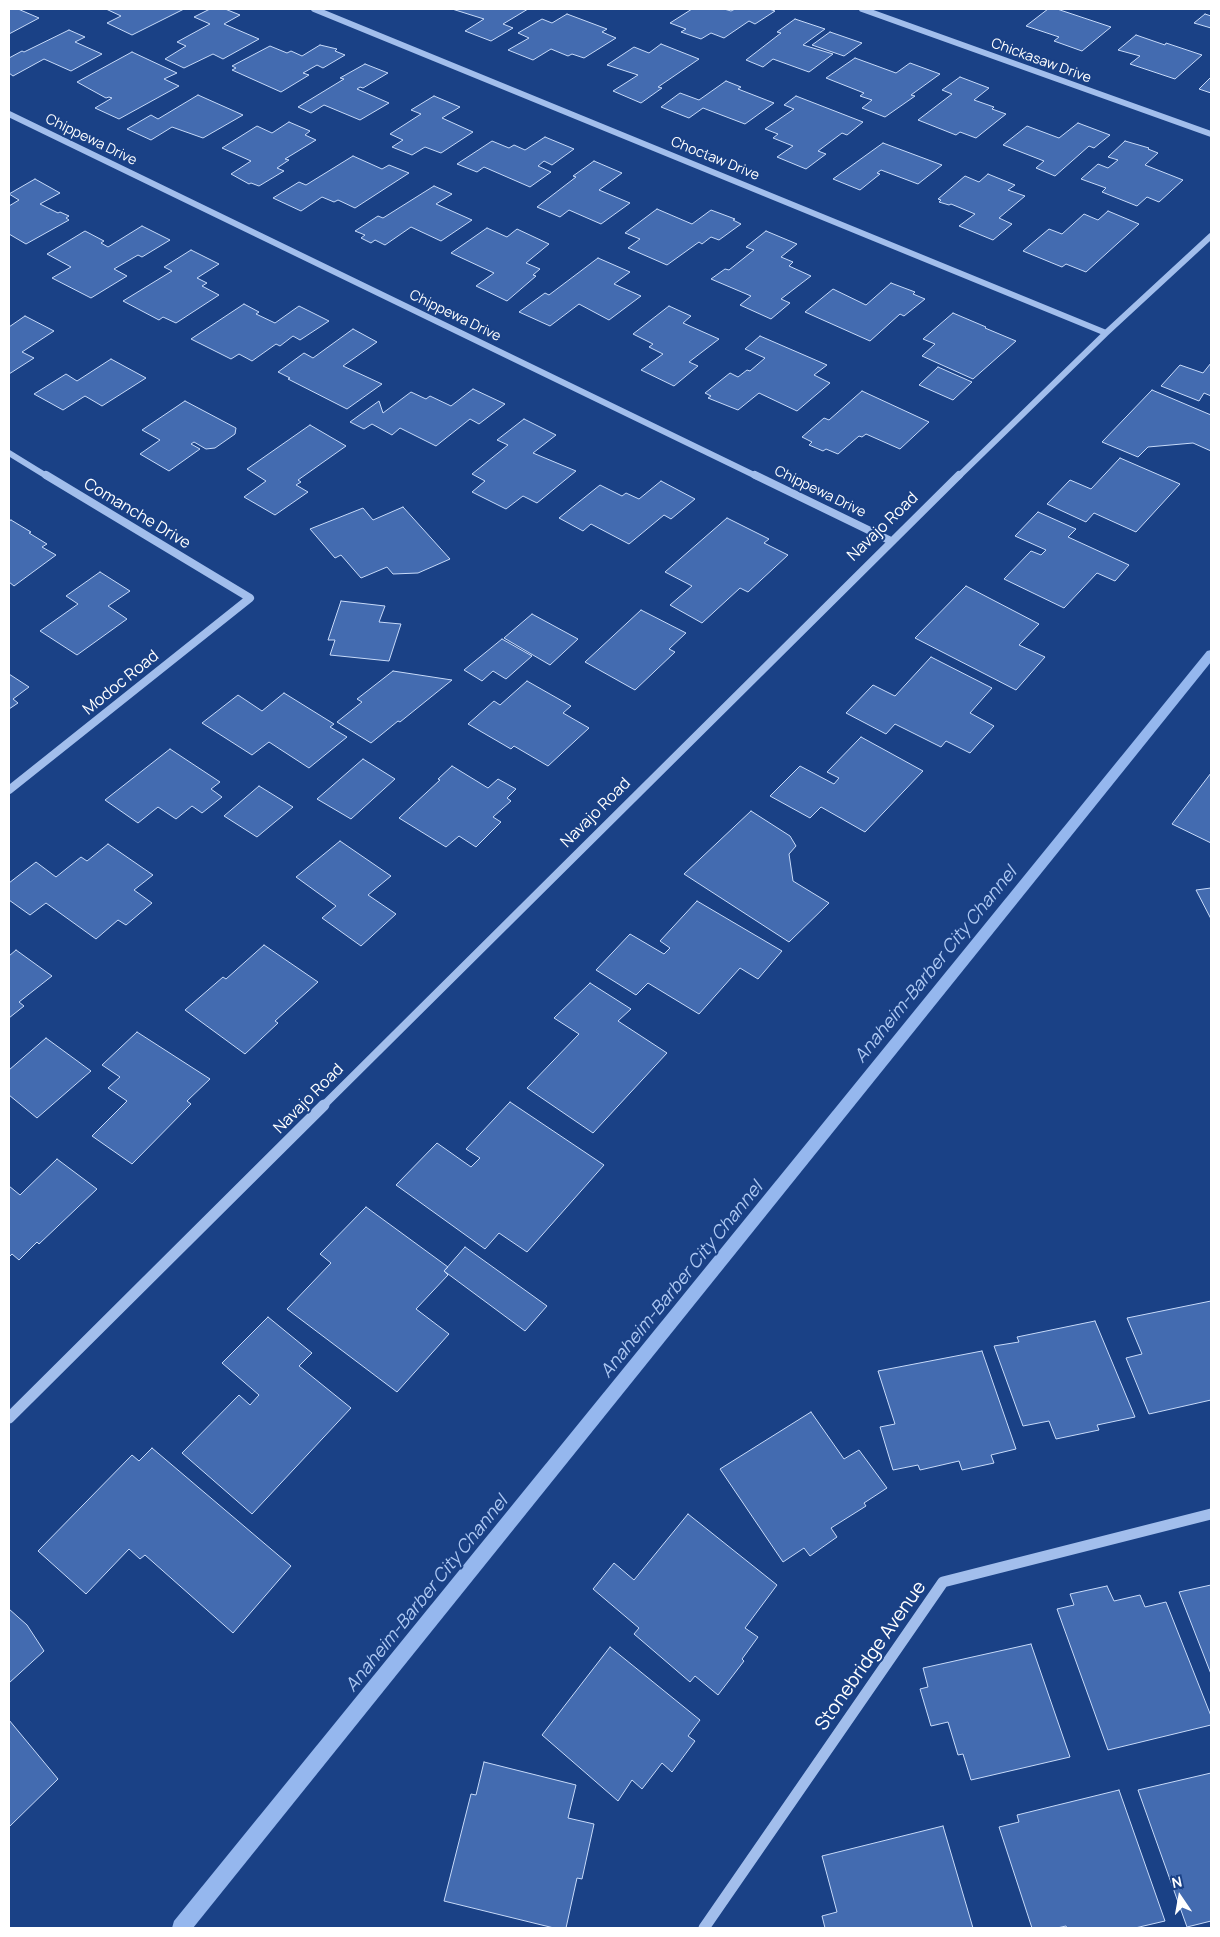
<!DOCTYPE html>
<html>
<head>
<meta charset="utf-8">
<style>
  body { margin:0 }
  #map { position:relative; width:1220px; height:1937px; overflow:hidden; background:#1a4186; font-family:Manrope,sans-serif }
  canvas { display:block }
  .frame { position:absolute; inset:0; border:10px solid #fff; pointer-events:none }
  .north { position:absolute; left:1155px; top:1872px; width:50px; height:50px; -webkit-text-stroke:4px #1a4186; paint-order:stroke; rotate:348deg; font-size:14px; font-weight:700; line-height:20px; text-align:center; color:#fff }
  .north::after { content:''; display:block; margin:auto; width:18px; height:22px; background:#fff; clip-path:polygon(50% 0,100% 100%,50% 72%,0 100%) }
</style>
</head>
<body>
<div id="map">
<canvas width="1220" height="1937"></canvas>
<div class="frame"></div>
<div class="north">N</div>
</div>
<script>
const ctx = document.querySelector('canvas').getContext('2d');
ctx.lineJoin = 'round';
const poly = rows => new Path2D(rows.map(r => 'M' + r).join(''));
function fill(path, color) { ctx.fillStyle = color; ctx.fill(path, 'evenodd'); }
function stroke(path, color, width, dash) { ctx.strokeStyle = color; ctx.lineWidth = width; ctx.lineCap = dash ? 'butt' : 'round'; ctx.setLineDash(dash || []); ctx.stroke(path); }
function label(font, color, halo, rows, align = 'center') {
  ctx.font = font + ' Manrope,sans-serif'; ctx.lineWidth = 4; ctx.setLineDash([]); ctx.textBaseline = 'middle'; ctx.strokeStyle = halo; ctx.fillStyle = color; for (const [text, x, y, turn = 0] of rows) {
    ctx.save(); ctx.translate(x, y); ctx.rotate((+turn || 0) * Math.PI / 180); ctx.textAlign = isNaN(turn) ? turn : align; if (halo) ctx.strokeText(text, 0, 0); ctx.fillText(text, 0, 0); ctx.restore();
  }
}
fill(poly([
  [1211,650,1211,662,193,1928,172,1928,174,1921,1207,651,1211,650]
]), '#95b7ee');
const building = poly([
  [9,9,18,9,39,18,9,34,9,9],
  [106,9,184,9,132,35,107,23,121,16,106,9],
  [210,9,225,9,240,15,224,24,259,39,223,59,213,54,184,68,165,59,186,46,177,42,210,24,194,17,210,9],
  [452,9,528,9,503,24,513,28,491,41,465,31,484,19,452,9],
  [692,9,724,9,731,11,735,9,769,9,775,11,755,24,749,21,724,38,711,33,701,39,681,32,686,29,670,23,692,9],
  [1048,9,1057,9,1111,27,1082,51,1054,41,1059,37,1026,26,1048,9],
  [567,14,607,29,602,32,616,38,584,58,572,54,568,56,551,49,533,60,508,50,529,38,518,33,542,19,552,23,567,14],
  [1205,14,1211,16,1211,28,1194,23,1205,14],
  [795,19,825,29,803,45,833,54,809,72,773,59,763,67,746,60,781,33,777,32,795,19],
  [69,30,85,37,75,42,102,54,71,71,44,59,13,76,9,73,9,58,22,51,24,52,69,30],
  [830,32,862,43,844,56,812,45,830,32],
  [1136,35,1165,45,1166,43,1202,55,1175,79,1130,64,1140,56,1118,50,1136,35],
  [661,44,699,59,658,87,662,88,641,103,613,91,638,75,607,65,634,47,649,53,661,44],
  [320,45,337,49,335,51,345,55,323,68,317,65,303,73,309,75,281,92,232,70,236,68,232,66,270,46,287,53,291,51,302,56,320,45],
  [132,52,177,73,164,79,179,86,119,119,95,108,112,98,109,97,106,98,77,82,132,52],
  [855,58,896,73,910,63,940,74,911,95,915,96,885,117,862,108,872,100,860,96,864,93,826,78,855,58],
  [365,64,388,73,363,88,360,87,357,89,389,103,360,120,324,105,311,113,298,107,344,79,340,78,365,64],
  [960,77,989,88,974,100,994,107,992,109,1006,114,976,138,960,132,956,135,918,120,952,94,942,90,960,77],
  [1211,77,1211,93,1199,89,1211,77],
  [726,81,741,87,738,89,774,103,745,124,703,108,689,118,661,107,680,93,699,100,726,81],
  [198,95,243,115,203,138,172,127,151,140,127,129,151,115,158,119,198,95],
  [434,96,460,107,442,118,473,132,441,153,425,147,412,155,392,147,403,140,390,134,421,114,411,110,434,96],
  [796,96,863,122,847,135,842,133,818,151,826,154,806,169,777,157,793,146,773,138,778,134,765,129,794,109,784,105,796,96],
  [289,122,310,131,305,135,316,140,285,159,289,160,277,168,284,171,259,186,251,183,249,184,231,174,251,161,222,148,257,126,272,133,289,122],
  [1078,123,1110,135,1094,148,1089,146,1055,176,1036,168,1044,161,1003,145,1027,126,1059,138,1078,123],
  [545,137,574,149,552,165,544,161,538,166,551,172,530,187,484,167,477,172,457,164,492,141,509,148,514,145,525,150,545,137],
  [1125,141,1149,148,1148,149,1158,153,1145,165,1183,180,1159,202,1147,197,1137,206,1102,192,1106,188,1081,179,1098,164,1108,168,1118,160,1108,157,1125,141],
  [883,143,942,165,918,184,881,170,877,173,880,174,860,190,833,179,883,143],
  [353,156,382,169,389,165,409,173,355,208,338,200,334,202,322,197,301,211,273,198,299,182,306,185,353,156],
  [594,161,622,173,599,190,630,203,601,224,569,210,560,217,537,207,576,177,573,176,594,161],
  [988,174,1015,185,1008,190,1025,196,999,218,1012,224,993,240,959,226,975,214,951,204,949,205,939,202,941,200,938,199,965,176,979,182,988,174],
  [35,179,60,193,40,204,58,213,60,212,69,216,66,218,69,220,26,244,9,234,9,206,19,200,9,194,35,179],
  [434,186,452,194,436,204,472,220,441,241,411,227,385,245,375,240,371,243,361,238,365,235,355,231,378,216,383,218,434,186],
  [657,209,692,224,711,210,735,219,733,220,741,224,719,240,711,237,702,244,699,242,667,265,628,248,640,239,625,233,657,209],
  [1108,211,1139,224,1086,272,1066,264,1062,267,1023,251,1049,229,1062,234,1084,214,1098,220,1108,211],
  [142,226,170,240,142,257,138,255,114,269,127,276,91,298,52,278,71,267,47,254,85,231,104,241,101,243,108,247,142,226],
  [487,228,507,237,517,229,549,244,526,263,540,269,533,275,536,276,507,301,476,286,494,273,451,253,487,228],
  [766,231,797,244,781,257,793,262,789,266,811,276,781,299,790,303,771,319,740,305,751,296,711,279,725,269,729,270,754,250,746,247,766,231],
  [191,250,219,264,197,278,207,283,202,286,219,295,176,323,163,317,159,320,123,301,172,271,164,267,191,250],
  [598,258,630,272,614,284,641,296,609,320,579,304,550,326,519,312,545,293,549,295,598,258],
  [891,283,915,292,913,294,925,299,904,316,900,314,870,341,805,312,833,289,866,305,891,283],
  [244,304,259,312,256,314,275,323,299,306,329,321,300,340,293,336,280,346,276,344,252,361,239,354,231,359,191,339,244,304],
  [669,306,691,316,683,323,719,339,689,362,698,366,674,386,641,370,663,354,649,347,653,344,633,334,669,306],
  [953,313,986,327,985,328,1016,341,973,379,922,356,935,344,923,339,953,313],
  [25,316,54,331,22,352,34,358,9,374,9,327,25,316],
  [353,329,377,342,343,366,382,384,347,409,288,379,290,378,278,372,304,353,313,358,353,329],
  [760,336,827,365,814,375,830,383,797,411,759,393,738,410,708,398,711,396,705,393,730,373,738,377,747,370,750,371,765,358,745,349,760,336],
  [111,359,146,378,102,406,85,396,63,410,34,394,66,374,77,381,111,359],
  [1211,363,1211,396,1204,393,1199,401,1161,386,1180,365,1203,373,1211,363],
  [938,367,972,382,953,400,919,385,938,367],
  [473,389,505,404,479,424,470,419,436,446,400,428,392,435,372,424,364,429,350,422,379,401,383,413,411,392,426,399,430,396,451,406,473,389],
  [1152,390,1211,415,1211,451,1193,443,1148,447,1138,457,1102,442,1152,390],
  [862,391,929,422,900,449,866,434,862,437,859,436,838,454,826,449,823,451,809,445,812,442,802,437,824,418,829,420,862,391],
  [185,401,236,428,235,434,215,448,206,449,194,442,191,444,200,449,169,471,140,454,160,440,142,430,185,401],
  [524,419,556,435,533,453,576,471,537,503,523,496,506,509,472,492,485,481,472,474,508,445,497,440,524,419],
  [310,425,346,446,298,480,301,482,296,485,308,492,275,515,244,497,266,481,247,469,310,425],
  [1120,458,1180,484,1136,532,1094,513,1086,522,1047,504,1070,480,1091,489,1120,458],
  [661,481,695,499,671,519,664,515,629,544,591,524,583,531,559,518,600,485,622,496,626,493,639,499,661,481],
  [403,507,450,559,418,573,393,574,387,567,361,578,341,555,335,558,310,529,363,508,373,520,403,507],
  [1038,512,1076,529,1068,537,1129,565,1115,581,1097,573,1064,608,1004,579,1031,551,1041,555,1046,550,1015,536,1038,512],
  [727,518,769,539,764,543,788,555,748,592,740,588,702,623,670,605,692,586,665,572,727,518],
  [11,520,31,532,29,533,47,544,42,547,56,555,14,586,9,582,9,521,11,520],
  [100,572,130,591,108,606,127,619,77,655,40,631,78,604,66,596,100,572],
  [966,586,1039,624,1019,645,1045,657,1016,690,915,638,966,586],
  [341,601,385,606,379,622,401,624,389,661,330,655,335,640,328,640,341,601],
  [641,610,686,633,669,649,675,652,635,690,585,662,641,610],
  [532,614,578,639,550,665,504,638,532,614],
  [502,639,532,656,506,679,493,671,482,681,464,670,502,639],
  [931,657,992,688,970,713,994,726,970,753,946,741,941,747,895,724,886,734,846,713,873,685,895,696,931,657],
  [393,671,452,680,400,722,398,721,371,743,337,722,362,702,357,699,393,671],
  [9,674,29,687,13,699,18,703,9,709,9,674],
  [527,681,571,706,563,713,589,728,548,766,514,746,511,749,468,724,494,701,500,705,527,681],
  [284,693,334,724,330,727,347,737,309,768,269,742,252,755,202,723,238,695,262,711,284,693],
  [861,737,923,771,865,832,821,807,810,818,770,796,800,766,834,784,839,778,827,772,861,737],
  [170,749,220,782,211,789,222,797,202,813,192,806,176,819,158,807,138,823,105,800,170,749],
  [363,759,395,779,351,819,317,799,363,759],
  [452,766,488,788,498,779,516,789,507,798,511,801,493,817,501,822,476,847,459,836,446,847,399,818,440,780,438,779,452,766],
  [1211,773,1211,843,1172,824,1211,773],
  [259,786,293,807,257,837,224,816,259,786],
  [751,811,790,836,796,846,789,854,793,881,829,903,789,942,684,874,751,811],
  [340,841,391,876,368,895,396,914,361,946,322,918,336,906,296,877,340,841],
  [108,844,153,875,134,890,152,903,126,925,118,920,96,939,46,903,30,915,9,900,9,883,36,862,56,877,81,857,87,861,108,844],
  [1211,888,1211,919,1196,890,1211,888],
  [697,901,782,951,758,979,740,968,699,1014,648,983,636,995,596,970,630,934,664,954,670,948,660,941,697,901],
  [264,945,318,982,275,1021,278,1023,245,1054,185,1010,223,977,226,979,264,945],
  [16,950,52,976,19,1002,24,1006,9,1018,9,956,16,950],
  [590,983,631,1009,618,1021,667,1053,593,1133,527,1088,579,1034,554,1018,590,983],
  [137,1032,210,1079,187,1101,191,1104,132,1164,92,1136,127,1101,108,1088,120,1077,102,1065,137,1032],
  [46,1038,91,1071,37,1118,9,1095,9,1070,46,1038],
  [510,1102,604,1165,527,1252,499,1233,485,1249,396,1185,437,1143,471,1167,480,1158,466,1149,510,1102],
  [57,1159,97,1189,39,1244,37,1242,19,1260,12,1254,9,1257,9,1186,20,1195,57,1159],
  [366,1207,448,1267,444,1271,448,1275,416,1309,449,1334,397,1392,287,1309,331,1263,320,1254,366,1207],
  [465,1247,547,1306,525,1331,444,1271,465,1247],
  [1211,1301,1211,1400,1149,1414,1126,1358,1142,1354,1127,1318,1211,1301],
  [268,1317,312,1353,299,1366,351,1408,252,1514,182,1453,239,1395,250,1405,259,1395,222,1363,268,1317],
  [1095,1321,1135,1417,1097,1425,1099,1430,1056,1439,1049,1421,1023,1426,994,1346,1019,1342,1017,1337,1095,1321],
  [982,1351,1016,1449,991,1455,994,1463,962,1470,959,1461,920,1470,918,1465,893,1470,880,1427,895,1424,878,1371,982,1351],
  [811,1412,844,1459,859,1450,887,1488,864,1503,866,1506,831,1528,837,1537,810,1556,804,1548,783,1562,720,1469,811,1412],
  [152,1448,291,1566,233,1633,145,1555,140,1559,129,1549,86,1594,38,1551,132,1455,139,1461,152,1448],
  [688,1514,777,1585,745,1628,758,1637,742,1659,744,1661,718,1695,695,1676,690,1682,634,1634,639,1628,593,1589,614,1563,634,1580,688,1514],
  [1211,1585,1211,1674,1179,1592,1211,1585],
  [1107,1586,1114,1601,1140,1595,1145,1607,1166,1602,1211,1716,1211,1725,1108,1750,1057,1609,1074,1605,1070,1594,1107,1586],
  [9,1609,27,1625,44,1651,9,1683,9,1609],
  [1031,1644,1070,1757,971,1780,963,1754,958,1755,948,1722,931,1726,920,1689,928,1687,923,1668,1031,1644],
  [610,1647,700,1720,688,1736,695,1741,672,1772,662,1763,642,1789,632,1780,618,1801,542,1735,610,1647],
  [9,1720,58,1779,9,1827,9,1720],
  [484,1762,576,1785,568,1818,594,1824,582,1879,577,1878,566,1928,554,1928,444,1901,471,1794,476,1795,484,1762],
  [1211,1773,1211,1921,1187,1927,1138,1790,1211,1773],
  [1119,1790,1165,1921,1135,1928,1067,1928,1066,1926,1057,1928,1032,1928,999,1827,1019,1822,1017,1815,1119,1790],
  [943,1826,973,1928,825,1928,822,1916,837,1912,822,1856,943,1826]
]);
fill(building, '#436bb0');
stroke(building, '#c7daf9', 1);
stroke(poly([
  [314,9,1106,333],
  [862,9,1211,134],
  [9,114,758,477],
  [9,453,48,477],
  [958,477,1106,333,1211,236]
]), '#a2beec', 6);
stroke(poly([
  [755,475,891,541],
  [9,790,250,598,46,475],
  [323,1106,959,475]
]), '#a2beec', 8);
stroke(poly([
  [9,1418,324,1105],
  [704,1928,943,1582,1211,1514]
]), '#a2beec', 11);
label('14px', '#fff', '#1a4186', [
  ["Chickasaw Drive",1041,61,20],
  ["Chippewa Drive",91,140,26],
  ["Choctaw Drive",715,159,22],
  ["Chippewa Drive",455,316,26],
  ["Chippewa Drive",820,492,26]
]);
label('16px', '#fff', '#1a4186', [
  ["Comanche Drive",137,514,31],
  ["Navajo Road",883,527,-44],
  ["Modoc Road",121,683,-39],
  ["Navajo Road",596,813,-45],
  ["Navajo Road",309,1099,-45]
]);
label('italic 18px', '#adc8f3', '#1a4186', [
  ["Anaheim-Barber City Channel",936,965,-51],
  ["Anaheim-Barber City Channel",682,1280,-51],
  ["Anaheim-Barber City Channel",427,1594,-51]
]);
label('19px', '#fff', '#1a4186', [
  ["Stonebridge Avenue",871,1656,-55]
]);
</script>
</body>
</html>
